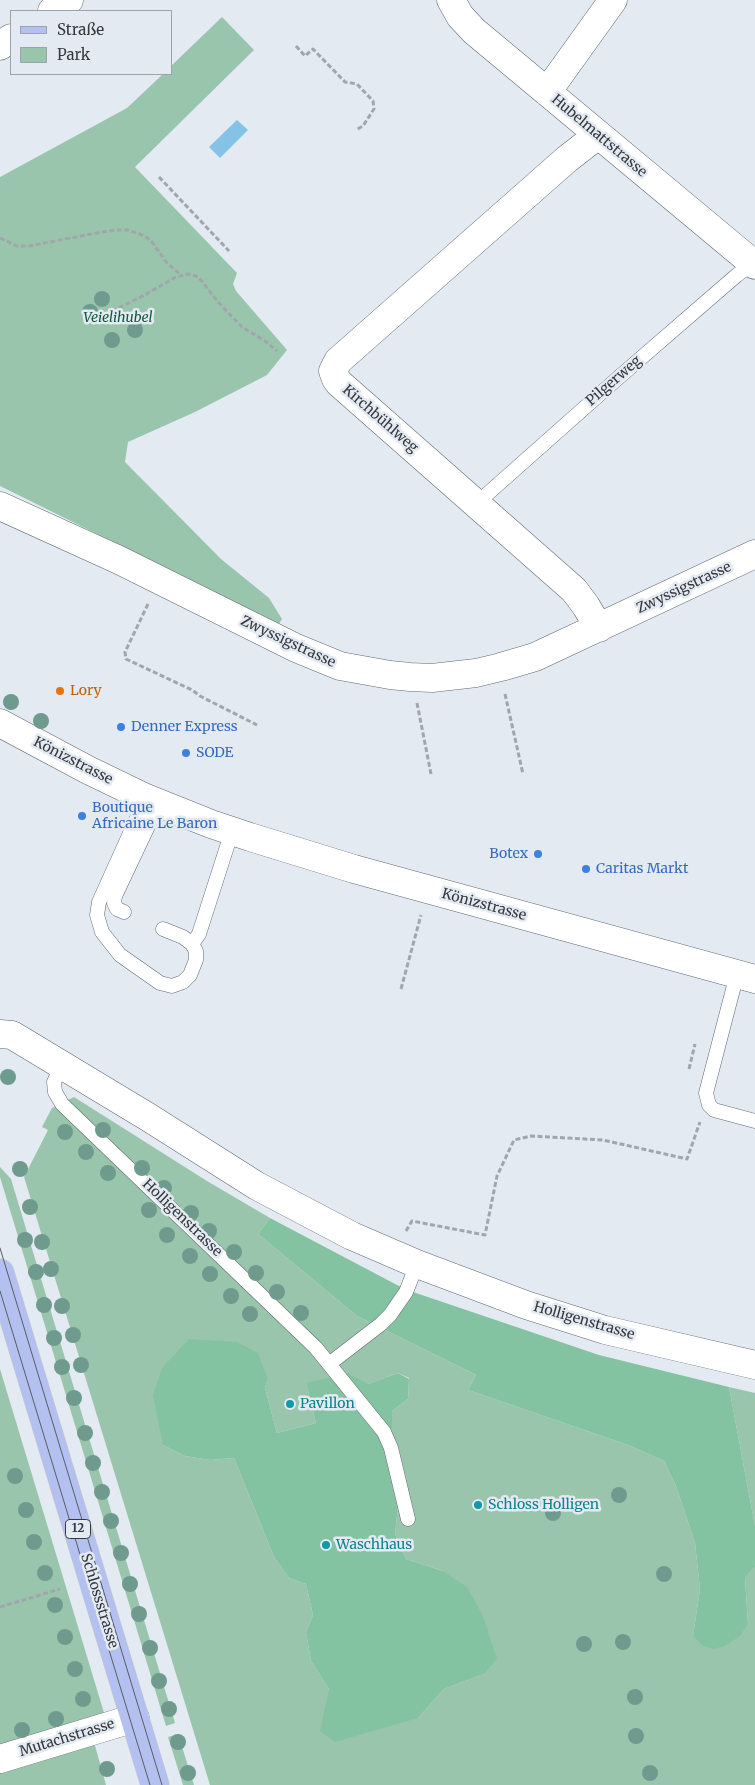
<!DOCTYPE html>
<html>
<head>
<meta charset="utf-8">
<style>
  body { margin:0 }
  #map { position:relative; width:755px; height:1785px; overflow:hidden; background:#e3eaf2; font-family:Merriweather,serif }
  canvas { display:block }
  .legend { position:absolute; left:10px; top:10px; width:162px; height:65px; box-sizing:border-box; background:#e3eaf2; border:1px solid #9ea3a9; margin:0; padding:6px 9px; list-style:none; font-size:15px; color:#36383c }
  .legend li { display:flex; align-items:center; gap:10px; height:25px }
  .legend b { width:25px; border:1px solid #9ea3a9 }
</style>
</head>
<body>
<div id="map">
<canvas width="755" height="1785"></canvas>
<ul class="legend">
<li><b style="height:6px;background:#b4c0ef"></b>Straße</li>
<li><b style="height:14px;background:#9ac5ad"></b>Park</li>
</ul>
</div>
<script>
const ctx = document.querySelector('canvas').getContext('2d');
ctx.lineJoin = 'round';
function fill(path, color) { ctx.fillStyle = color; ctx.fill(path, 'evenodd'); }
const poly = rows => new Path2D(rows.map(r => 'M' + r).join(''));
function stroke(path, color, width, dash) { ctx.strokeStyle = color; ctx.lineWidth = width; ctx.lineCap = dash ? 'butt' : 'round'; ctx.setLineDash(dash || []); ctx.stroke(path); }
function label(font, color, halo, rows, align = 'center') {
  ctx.font = font + ' Merriweather,serif'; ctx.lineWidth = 5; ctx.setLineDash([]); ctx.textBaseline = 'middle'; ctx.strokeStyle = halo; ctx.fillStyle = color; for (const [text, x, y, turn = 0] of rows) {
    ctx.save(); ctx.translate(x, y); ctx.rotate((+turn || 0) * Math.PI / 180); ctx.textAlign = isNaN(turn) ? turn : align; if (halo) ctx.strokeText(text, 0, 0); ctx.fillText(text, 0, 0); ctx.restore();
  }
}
fill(poly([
  [222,17,254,50,135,167,237,273,233,284,236,291,287,350,267,375,195,412,128,442,125,462,221,559,269,598,282,619,279,624,0,486,0,177,127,108,163,74,171,74,171,66],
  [74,1097,207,1181,270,1218,258,1234,357,1316,476,1375,468,1390,628,1445,664,1461,676,1486,695,1543,700,1589,693,1636,748,1624,745,1578,755,1567,755,1785,210,1785,24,1177,48,1130,42,1127,52,1108],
  [398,1373,409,1378,408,1399,392,1411,392,1429,385,1452,394,1479,399,1499,395,1534,406,1559,443,1571,484,1674,444,1689,418,1718,329,1689,311,1661,306,1632,313,1615,306,1584,289,1578,274,1557,234,1458,210,1460,185,1456,163,1445,268,1378,265,1388,277,1433,316,1423,306,1383,368,1384],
  [0,1167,11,1179,175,1723,166,1726,0,1177],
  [0,1369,105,1716,0,1747],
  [729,1387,755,1393,755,1526],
  [178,1734,194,1785,183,1785,168,1737],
  [94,1742,106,1785,0,1785,0,1770]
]), '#9ac5ad');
fill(poly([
  [270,1218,397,1285,416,1293,599,1355,729,1387,755,1526,755,1567,745,1578,748,1624,740,1636,725,1646,713,1649,703,1646,693,1636,700,1589,695,1543,676,1486,664,1461,628,1445,468,1390,476,1375,357,1316,258,1234],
  [189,1339,237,1342,258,1353,268,1379,265,1388,277,1433,316,1423,306,1383,348,1373,368,1384,398,1373,409,1379,408,1399,392,1411,392,1429,385,1452,394,1479,399,1499,395,1534,406,1559,443,1571,467,1587,483,1616,497,1659,484,1674,444,1689,418,1718,335,1742,320,1731,329,1689,311,1661,306,1632,313,1615,306,1584,289,1578,274,1557,234,1458,210,1460,185,1456,163,1445,153,1396,162,1368]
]), '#84c3a1');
fill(poly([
  [237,120,248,130,220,158,209,147]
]), '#84c3e5');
const service = poly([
  [476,504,618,378,737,275,755,262],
  [146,798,99,902,97,915,102,932,120,955,160,983,172,986,183,982,190,975,196,960,196,951,192,944,183,937,163,929],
  [124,912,117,909,114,903,115,896,159,803],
  [192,944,199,934,232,831],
  [737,974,706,1093,709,1105,714,1110,755,1121],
  [62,1065,54,1082,55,1092,62,1104,316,1348,384,1432,391,1448,408,1519],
  [329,1364,381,1324,390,1315,406,1292,417,1264]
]);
const minor = poly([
  [451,0,460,16,474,31,755,265],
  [52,11,69,0],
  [0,46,11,38],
  [547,92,613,0],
  [598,135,567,159,338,361,333,371,336,379,339,383,574,590,586,606,599,628],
  [0,506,119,560,296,648,340,666,390,675,410,677,432,678,476,673,501,667,535,657,755,554],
  [0,1034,12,1035,148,1117,257,1186,352,1236,417,1264,526,1305,605,1330,755,1365],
  [0,1759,135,1718]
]);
const secondary = poly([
  [0,723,88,770,146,798,211,824,250,837,354,869,755,979]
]);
const primary = poly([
  [0,1273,155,1785]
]);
stroke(service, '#636970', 15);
stroke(minor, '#636970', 29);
stroke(secondary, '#636970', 29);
stroke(primary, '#c7c7c8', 29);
stroke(poly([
  [296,46,305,56,313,49,345,82,357,84,373,101,374,109,363,126,356,130],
  [159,177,229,251],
  [0,238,17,246,29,246,102,232,116,230,128,230,145,236,152,242,167,263,181,275],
  [112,311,141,297,176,277,188,274,196,276,201,280,218,302,242,327,265,341,277,351],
  [148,604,125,652,126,659,192,690,200,696,257,725],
  [505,694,523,774],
  [417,703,431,774],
  [401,989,421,915],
  [689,1069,695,1044],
  [406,1231,412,1221,485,1235,497,1176,514,1140,531,1136,603,1140,687,1159,700,1122],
  [0,1607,60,1589]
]), '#a1a6ac', 3, [5, 2.5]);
stroke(service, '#fff', 14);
stroke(minor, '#fff', 28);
stroke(secondary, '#fff', 28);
stroke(primary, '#b4c0ef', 28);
stroke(poly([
  [0,1248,162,1785],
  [0,1291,150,1785]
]), '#5a5d61', 1);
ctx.fillStyle = '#6e9b8d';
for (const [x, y] of [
  [102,299],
  [90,312],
  [135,330],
  [112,340],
  [11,702],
  [41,721],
  [8,1077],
  [103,1130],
  [65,1132],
  [86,1152],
  [142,1168],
  [20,1169],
  [108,1173],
  [164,1188],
  [30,1207],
  [149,1210],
  [191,1213],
  [209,1231],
  [167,1235],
  [25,1240],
  [42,1242],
  [234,1252],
  [190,1256],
  [51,1269],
  [36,1272],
  [256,1273],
  [210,1274],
  [277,1292],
  [231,1296],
  [44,1305],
  [62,1306],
  [301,1313],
  [250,1314],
  [73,1335],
  [54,1338],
  [81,1365],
  [62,1367],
  [74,1398],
  [85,1433],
  [93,1463],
  [15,1476],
  [102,1492],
  [619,1495],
  [26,1510],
  [553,1513],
  [111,1521],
  [34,1542],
  [121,1553],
  [45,1573],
  [664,1574],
  [130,1584],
  [55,1605],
  [139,1614],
  [65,1637],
  [623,1642],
  [584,1644],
  [150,1648],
  [75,1669],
  [159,1681],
  [635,1697],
  [83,1699],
  [169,1709],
  [56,1719],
  [22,1730],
  [636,1736],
  [178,1742],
  [107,1769],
  [188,1773],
  [650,1773]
]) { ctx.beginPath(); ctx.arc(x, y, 8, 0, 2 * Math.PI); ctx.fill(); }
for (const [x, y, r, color] of [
  [60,691,5,"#e8710a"],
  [121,727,5,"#3f7fe0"],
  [186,753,5,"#3f7fe0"],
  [82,816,5,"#3f7fe0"],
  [538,854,5,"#3f7fe0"],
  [586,869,5,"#3f7fe0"],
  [290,1404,5,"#0f9aa8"],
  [478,1505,5,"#0f9aa8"],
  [326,1545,5,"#0f9aa8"]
]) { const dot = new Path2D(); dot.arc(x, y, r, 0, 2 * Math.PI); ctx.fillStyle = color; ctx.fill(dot); stroke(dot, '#e3eaf2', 2); }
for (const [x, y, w] of [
  [78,1529,25]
]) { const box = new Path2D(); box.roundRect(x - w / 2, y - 9.5, w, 19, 4); ctx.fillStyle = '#e3eaf2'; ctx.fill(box); stroke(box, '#36383c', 1); }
label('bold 12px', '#36383c', null, [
  ["12",78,1529]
]);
label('14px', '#36383c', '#e3eaf2', [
  ["Hubelmattstrasse",599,136,40],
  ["Pilgerweg",614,381,-41],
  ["Kirchbühlweg",380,419,41],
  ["Zwyssigstrasse",684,588,-25],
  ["Zwyssigstrasse",288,642,25],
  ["Könizstrasse",73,761,27],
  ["Könizstrasse",484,905,15],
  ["Holligenstrasse",182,1218,44],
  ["Holligenstrasse",584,1321,16],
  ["Schlossstrasse",99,1601,73],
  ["Mutachstrasse",67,1738,-17]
]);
label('italic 14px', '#0e5b3b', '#e3eaf2', [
  ["Veielihubel",118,318]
]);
label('14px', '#c56008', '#e3eaf2', [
  ["Lory",70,691]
], 'left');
label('14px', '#366cbe', '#e3eaf2', [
  ["Denner Express",131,727],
  ["SODE",196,753],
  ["Boutique",92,808],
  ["Africaine Le Baron",92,824],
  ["Botex",528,854,"right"],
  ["Caritas Markt",596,869]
], 'left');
label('14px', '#0d838f', '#e3eaf2', [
  ["Pavillon",300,1404],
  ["Schloss Holligen",488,1505],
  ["Waschhaus",336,1545]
], 'left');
</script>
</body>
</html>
